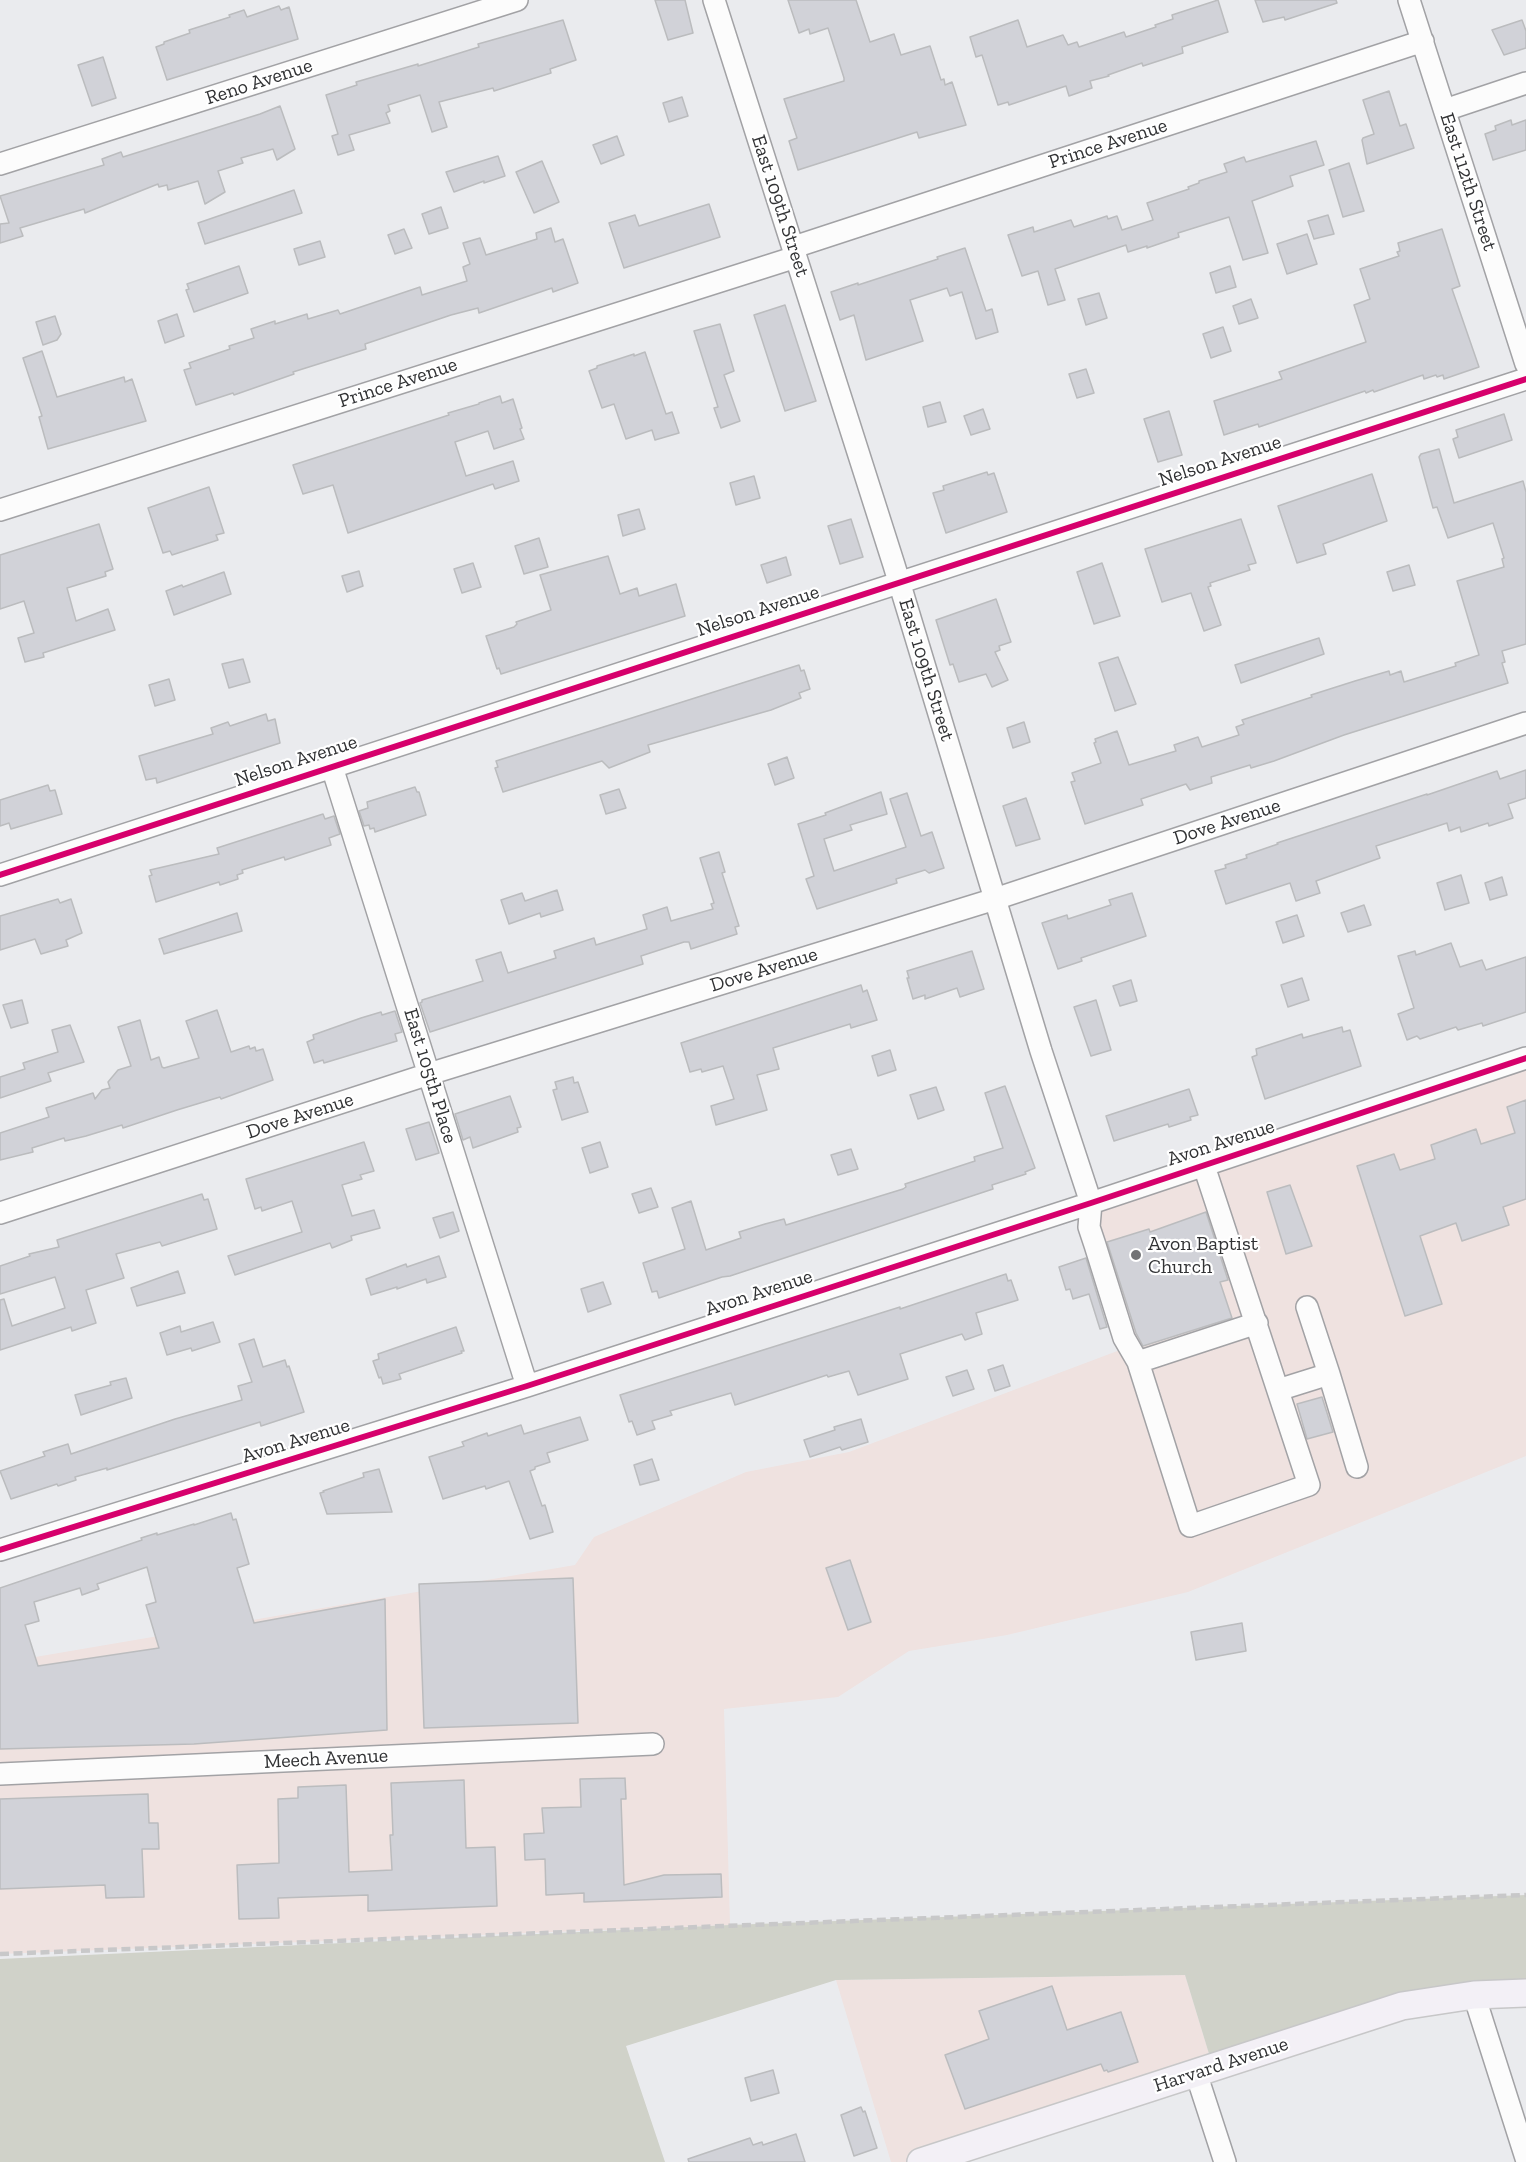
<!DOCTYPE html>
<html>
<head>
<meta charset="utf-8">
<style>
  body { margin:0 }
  canvas { display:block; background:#eaebee }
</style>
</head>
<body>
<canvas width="1526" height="2162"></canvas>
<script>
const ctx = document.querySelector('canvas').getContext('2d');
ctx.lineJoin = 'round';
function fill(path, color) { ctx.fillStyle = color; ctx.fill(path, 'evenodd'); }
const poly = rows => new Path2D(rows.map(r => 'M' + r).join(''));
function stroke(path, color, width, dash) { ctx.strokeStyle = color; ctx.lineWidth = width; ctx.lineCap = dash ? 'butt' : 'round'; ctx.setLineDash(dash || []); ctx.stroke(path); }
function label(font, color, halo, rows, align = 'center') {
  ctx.font = font + ' "Zilla Slab",serif'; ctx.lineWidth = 4.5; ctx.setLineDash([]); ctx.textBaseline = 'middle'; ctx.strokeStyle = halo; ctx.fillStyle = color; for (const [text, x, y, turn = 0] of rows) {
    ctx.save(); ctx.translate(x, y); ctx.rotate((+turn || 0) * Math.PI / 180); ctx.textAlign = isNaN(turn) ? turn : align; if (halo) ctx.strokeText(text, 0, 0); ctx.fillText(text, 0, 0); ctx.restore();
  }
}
fill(poly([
  [1526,1058,1526,1456,1188,1592,1007,1635,909,1651,838,1697,724,1709,730,1925,0,1954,0,1663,575,1565,594,1537,746,1472,849,1452,1120,1350,1076,1208],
  [1185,1975,1213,2067,921,2162,891,2162,836,1980]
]), '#efe2e0');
fill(poly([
  [1526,1895,1526,1993,1474,1995,1213,2067,1185,1975,836,1980,626,2046,665,2162,0,2162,0,1959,730,1925]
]), '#d0d2c9');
const building = poly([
  [655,0,685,0,693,33,668,40,655,0],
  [788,0,856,0,870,42,894,34,901,55,930,46,941,80,944,79,945,85,952,82,966,125,919,138,917,132,798,170,789,141,797,138,784,99,844,81,844,78,828,28,810,34,809,29,799,33,788,0],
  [1218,0,1228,32,1182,47,1183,53,1143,66,1142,63,1108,75,1109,76,1090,81,1092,88,1069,96,1066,86,1009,105,1008,102,998,105,982,55,976,57,970,37,1018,20,1027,47,1063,35,1068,45,1077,42,1079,47,1124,32,1126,37,1156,27,1155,25,1173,19,1172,15,1218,0],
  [1255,0,1336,0,1337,3,1285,20,1284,17,1263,22,1255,0],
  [279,6,281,10,289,7,298,39,167,80,156,47,164,44,164,42,190,33,189,30,230,17,229,15,244,10,247,17,279,6],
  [563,20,576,60,550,69,551,73,494,91,493,88,439,102,447,127,432,132,420,95,388,105,390,111,386,113,390,123,349,135,354,150,338,155,332,136,338,134,326,95,357,85,356,82,418,64,418,66,479,47,478,44,563,20],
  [1522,20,1526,31,1526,48,1504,55,1492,30,1522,20],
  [103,57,116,98,92,106,78,65,103,57],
  [1389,91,1400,126,1406,124,1414,148,1367,164,1362,140,1363,138,1374,134,1363,100,1389,91],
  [682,97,688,116,669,122,663,103,682,97],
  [280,106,295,149,277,160,273,149,241,158,243,163,218,171,225,192,205,204,198,181,168,190,167,185,159,187,158,184,85,213,84,209,20,228,23,236,0,243,0,224,9,223,0,196,104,165,102,159,121,152,123,157,260,114,280,106],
  [1511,120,1512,125,1526,120,1526,150,1493,160,1485,134,1496,130,1495,126,1511,120],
  [617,136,624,155,601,164,593,145,617,136],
  [1316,141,1324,165,1290,176,1293,186,1252,201,1268,253,1243,260,1229,217,1178,233,1179,237,1147,248,1147,246,1128,252,1126,245,1055,269,1065,300,1048,305,1038,271,1022,276,1008,235,1033,227,1034,232,1071,220,1074,227,1107,216,1108,219,1117,216,1122,230,1153,220,1147,203,1189,189,1188,187,1199,183,1199,181,1227,172,1224,164,1244,157,1246,162,1316,141],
  [498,156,505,176,484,183,484,181,454,192,446,172,498,156],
  [542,161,559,202,534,213,516,172,542,161],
  [1349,163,1364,211,1343,217,1329,170,1349,163],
  [294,190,302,213,205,244,198,223,294,190],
  [709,204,720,237,624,268,609,223,635,215,639,226,709,204],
  [441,207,448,228,429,234,422,214,441,207],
  [1328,215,1334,234,1314,239,1308,221,1328,215],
  [551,228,555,242,563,239,578,283,553,292,552,288,479,313,478,308,451,315,365,344,366,349,293,372,294,374,234,395,233,393,196,405,184,370,191,368,189,363,230,349,229,346,254,338,251,329,275,321,275,324,307,314,308,319,338,310,340,314,420,287,422,295,467,281,463,267,470,264,463,243,480,238,486,255,537,239,536,233,551,228],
  [404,229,412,248,395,254,388,235,404,229],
  [1442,229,1460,286,1452,289,1479,367,1444,379,1443,375,1437,377,1436,375,1424,379,1423,375,1374,392,1373,390,1366,393,1365,391,1259,427,1258,424,1224,435,1214,401,1282,379,1279,372,1366,342,1354,305,1370,299,1360,269,1399,256,1397,252,1400,251,1398,243,1442,229],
  [1307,234,1317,264,1287,274,1277,244,1307,234],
  [320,241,325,257,299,265,294,249,320,241],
  [965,248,986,311,992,309,998,332,976,339,962,292,950,296,947,288,910,300,923,341,866,360,854,315,840,320,831,292,858,283,858,285,938,259,937,257,965,248],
  [239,266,248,293,194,312,186,290,189,289,187,284,239,266],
  [1230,266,1236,287,1216,293,1210,273,1230,266],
  [1099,293,1107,318,1086,325,1078,299,1099,293],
  [1251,299,1258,318,1239,324,1233,306,1251,299],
  [785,305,816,401,785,411,754,315,785,305],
  [177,314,184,336,165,343,158,321,177,314],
  [55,316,61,334,57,340,43,345,36,322,55,316],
  [720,324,734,371,724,375,740,421,721,428,714,408,718,407,694,331,720,324],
  [1223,327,1231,351,1211,358,1203,334,1223,327],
  [42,351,57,397,124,377,125,382,132,379,146,421,48,449,39,417,42,416,23,358,42,351],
  [645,352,666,414,672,412,679,433,655,440,652,430,626,439,614,404,602,408,589,371,597,368,597,366,634,354,634,356,645,352],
  [1086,369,1094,393,1077,398,1069,374,1086,369],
  [500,396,502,403,513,399,522,428,520,429,524,439,494,449,488,431,455,442,466,476,513,461,519,481,495,489,493,484,348,533,333,485,303,494,293,465,449,415,448,413,479,404,479,403,500,396],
  [940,402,946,422,928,427,923,407,940,402],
  [983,409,990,429,971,435,964,416,983,409],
  [1169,411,1182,455,1158,462,1144,419,1169,411],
  [1504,414,1512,440,1459,458,1453,439,1458,437,1456,430,1504,414],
  [1439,449,1454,503,1523,481,1526,492,1526,644,1502,651,1505,662,1502,663,1508,683,1344,735,1274,761,1251,768,1250,765,1211,777,1212,783,1190,790,1186,784,1141,799,1143,805,1085,824,1071,782,1075,781,1072,773,1101,763,1094,743,1096,742,1095,739,1117,731,1129,765,1176,751,1174,745,1198,737,1202,747,1239,735,1236,727,1244,724,1242,720,1312,697,1311,695,1355,681,1389,671,1390,675,1401,671,1404,682,1456,666,1455,663,1479,655,1457,581,1504,567,1502,559,1504,558,1493,523,1448,538,1437,507,1433,508,1419,457,1421,454,1439,449],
  [987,472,988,475,994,473,1007,512,946,533,933,493,944,490,943,486,987,472],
  [1372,474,1387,521,1323,544,1326,554,1297,563,1278,506,1372,474],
  [754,476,760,498,736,505,730,483,754,476],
  [209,487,224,533,216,535,218,540,172,555,170,551,163,553,148,508,209,487],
  [639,509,645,529,623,536,618,515,639,509],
  [851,519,863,557,840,564,828,526,851,519],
  [1241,519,1256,563,1248,565,1250,570,1210,583,1211,586,1208,587,1221,625,1204,631,1191,593,1162,602,1145,549,1241,519],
  [99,524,113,569,105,572,106,576,67,588,76,621,108,609,115,630,43,653,44,657,25,662,18,638,34,633,24,601,0,609,0,555,99,524],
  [539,538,548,567,524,574,515,546,539,538],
  [608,556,620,594,637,588,639,596,676,584,685,616,501,674,499,668,497,669,486,636,514,627,517,624,516,622,551,610,540,575,608,556],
  [786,557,791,575,767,583,761,565,786,557],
  [473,563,481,587,462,593,454,569,473,563],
  [1102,563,1120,616,1094,624,1077,572,1102,563],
  [1409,565,1415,585,1393,591,1387,572,1409,565],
  [359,571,363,586,347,592,342,576,359,571],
  [224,572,231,594,174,615,166,591,182,585,183,587,224,572],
  [996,599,1011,642,999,646,1000,650,995,652,1008,680,992,687,986,674,959,682,953,664,950,665,936,620,996,599],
  [1319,638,1324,654,1241,683,1235,665,1319,638],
  [1118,657,1136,704,1115,711,1099,663,1118,657],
  [243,659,250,682,229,688,222,664,243,659],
  [799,665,801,671,804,670,810,689,799,693,801,698,771,710,648,745,650,752,609,768,602,761,503,792,495,768,498,767,496,761,799,665],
  [169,679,175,700,155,706,149,685,169,679],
  [266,714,268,721,275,719,280,743,157,783,156,778,146,780,139,756,213,734,211,728,228,722,230,726,266,714],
  [1024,722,1030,742,1013,748,1007,728,1024,722],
  [787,757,794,778,775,785,768,764,787,757],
  [1526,770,1526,798,1508,804,1513,818,1489,826,1488,823,1461,832,1460,827,1449,831,1447,823,1376,846,1380,858,1316,881,1320,893,1296,901,1290,883,1226,904,1215,871,1226,868,1225,865,1247,858,1246,855,1278,844,1277,843,1427,794,1427,795,1497,771,1500,779,1526,770],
  [48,785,50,791,55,790,62,814,11,829,9,823,0,826,0,800,48,785],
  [415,787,417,792,419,792,426,815,375,832,374,828,370,829,369,825,364,826,359,811,368,808,367,802,415,787],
  [619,789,626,808,606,814,600,795,619,789],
  [881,792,887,814,850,825,852,830,824,839,834,871,906,847,890,799,907,793,921,836,932,832,944,868,929,873,925,870,896,879,897,883,817,909,806,879,814,876,798,824,826,815,825,813,881,792],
  [1026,798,1040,839,1016,846,1003,806,1026,798],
  [323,814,325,819,334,816,340,834,329,838,331,845,285,860,284,857,242,870,243,873,237,875,238,879,220,885,219,882,156,902,149,876,152,875,150,870,219,854,217,848,323,814],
  [719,852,725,872,722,873,739,926,735,927,737,934,691,949,689,942,684,942,641,956,643,964,430,1032,420,1003,422,1002,422,1000,483,981,476,960,501,952,508,973,556,958,554,951,594,938,596,945,647,929,643,915,667,907,671,921,713,909,711,904,714,903,700,858,719,852],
  [1461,875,1469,903,1445,910,1437,883,1461,875],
  [1502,877,1507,895,1490,900,1485,883,1502,877],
  [557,890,563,910,541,917,540,913,509,924,501,900,522,893,525,901,557,890],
  [1132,893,1146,936,1081,958,1082,961,1058,969,1042,923,1067,915,1068,919,1111,905,1109,900,1132,893],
  [58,899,60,903,71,899,82,933,66,940,68,946,41,954,35,939,0,950,0,916,58,899],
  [1364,905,1371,925,1348,932,1341,913,1364,905],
  [237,913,242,931,164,954,159,939,237,913],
  [1297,915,1304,936,1283,943,1276,922,1297,915],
  [1451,943,1460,967,1482,960,1486,970,1526,957,1526,1012,1483,1026,1482,1023,1458,1030,1456,1027,1420,1039,1417,1036,1407,1040,1398,1014,1414,1008,1398,956,1415,951,1416,955,1451,943],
  [972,951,984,989,960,997,957,988,925,999,925,995,913,999,907,978,909,978,907,971,972,951],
  [1302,978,1309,1000,1288,1007,1281,985,1302,978],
  [1131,980,1137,1001,1120,1006,1113,986,1131,980],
  [861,985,863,992,867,990,877,1020,851,1028,850,1024,773,1048,779,1069,757,1075,767,1110,716,1125,711,1106,734,1099,723,1066,702,1072,701,1069,690,1072,681,1043,861,985],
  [22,1000,28,1023,11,1028,3,1005,22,1000],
  [1096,1000,1111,1050,1091,1056,1074,1007,1096,1000],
  [217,1010,231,1052,249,1046,250,1049,255,1047,256,1051,263,1049,273,1080,221,1099,220,1097,177,1110,123,1128,122,1125,86,1136,65,1141,64,1138,32,1148,33,1152,0,1160,0,1133,49,1117,46,1108,93,1093,95,1099,102,1090,110,1088,108,1082,118,1070,131,1066,118,1027,140,1020,151,1060,159,1057,162,1067,164,1068,199,1058,186,1021,217,1010],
  [395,1011,402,1032,395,1034,397,1041,324,1063,323,1060,314,1063,307,1042,314,1039,313,1035,361,1018,381,1012,382,1015,395,1011],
  [70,1025,84,1062,48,1073,51,1081,0,1098,0,1077,25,1069,23,1063,58,1052,52,1030,70,1025],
  [1342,1027,1343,1032,1350,1030,1361,1066,1265,1099,1252,1057,1257,1055,1256,1049,1302,1034,1303,1038,1342,1027],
  [890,1050,896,1070,878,1076,872,1056,890,1050],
  [573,1077,574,1083,578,1082,588,1112,562,1120,553,1090,557,1089,555,1082,573,1077],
  [1005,1086,1035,1168,1025,1172,1026,1174,992,1185,993,1189,730,1276,722,1277,659,1298,657,1291,652,1292,643,1263,685,1249,672,1208,691,1201,706,1250,741,1238,739,1232,765,1224,784,1219,786,1225,903,1189,906,1187,905,1184,975,1161,974,1157,1003,1148,985,1093,1005,1086],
  [936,1087,944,1110,918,1119,910,1095,936,1087],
  [1189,1089,1198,1115,1190,1117,1191,1120,1169,1127,1168,1124,1114,1141,1106,1116,1189,1089],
  [510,1096,521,1127,517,1128,518,1132,473,1148,470,1137,463,1140,455,1114,510,1096],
  [1526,1100,1526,1199,1503,1207,1509,1225,1462,1241,1456,1223,1420,1236,1442,1304,1405,1316,1357,1166,1394,1154,1400,1170,1435,1159,1431,1145,1476,1129,1481,1144,1515,1133,1507,1107,1526,1100],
  [429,1122,439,1153,416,1160,406,1129,429,1122],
  [364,1142,374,1171,360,1175,362,1179,342,1185,352,1216,374,1210,380,1228,351,1236,352,1240,332,1248,330,1243,235,1275,228,1256,302,1232,292,1201,262,1211,261,1207,255,1209,246,1179,364,1142],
  [600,1142,608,1167,590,1173,582,1148,600,1142],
  [851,1149,858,1169,838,1175,831,1155,851,1149],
  [1290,1185,1312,1246,1286,1254,1267,1192,1290,1185],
  [651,1188,658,1207,639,1213,632,1194,651,1188],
  [202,1194,204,1200,208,1199,217,1229,162,1246,160,1242,116,1254,124,1278,86,1290,96,1323,72,1331,71,1327,0,1350,0,1300,4,1299,12,1326,65,1308,55,1277,0,1294,0,1266,30,1256,29,1254,59,1247,57,1240,202,1194],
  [453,1212,459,1231,440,1238,433,1218,453,1212],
  [1206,1212,1228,1280,1220,1282,1232,1318,1143,1346,1136,1333,1107,1242,1149,1229,1150,1232,1206,1212],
  [439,1256,446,1277,427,1283,426,1279,397,1289,397,1287,371,1295,366,1279,406,1264,407,1267,439,1256],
  [1086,1258,1107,1327,1100,1329,1089,1294,1073,1299,1070,1289,1066,1290,1059,1267,1086,1258],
  [178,1271,185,1293,137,1306,131,1288,178,1271],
  [1006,1274,1008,1281,1011,1280,1018,1300,976,1313,982,1334,965,1340,962,1334,900,1354,908,1379,858,1395,849,1371,828,1377,827,1375,735,1405,731,1393,670,1411,672,1415,652,1421,655,1429,637,1435,632,1421,629,1422,620,1395,900,1307,900,1309,1006,1274],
  [603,1282,611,1304,588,1312,581,1289,603,1282],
  [213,1322,220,1342,192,1351,191,1348,167,1355,160,1333,180,1326,181,1332,213,1322],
  [456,1327,464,1351,461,1351,462,1353,399,1374,401,1379,383,1384,381,1377,379,1378,373,1361,379,1359,378,1354,456,1327],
  [254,1339,263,1367,285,1360,287,1367,289,1366,304,1412,261,1426,260,1422,107,1470,107,1468,75,1477,76,1480,58,1486,57,1484,11,1499,0,1471,45,1456,43,1452,68,1444,71,1454,175,1419,242,1400,238,1386,252,1382,239,1344,254,1339],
  [1003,1365,1010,1386,995,1391,988,1370,1003,1365],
  [967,1370,974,1389,953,1396,946,1377,967,1370],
  [126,1378,132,1398,81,1415,75,1395,111,1385,110,1382,126,1378],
  [1322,1397,1333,1432,1307,1439,1297,1404,1322,1397],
  [580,1417,588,1440,547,1453,550,1462,535,1467,535,1469,530,1471,542,1506,545,1505,553,1532,530,1539,509,1481,486,1489,485,1486,443,1499,429,1457,464,1446,462,1442,487,1433,488,1436,521,1425,524,1434,580,1417],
  [861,1419,868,1442,842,1450,840,1447,810,1457,804,1440,835,1430,834,1427,861,1419],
  [652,1459,659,1480,640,1485,634,1465,652,1459],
  [379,1469,392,1512,327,1514,320,1493,324,1492,323,1491,364,1477,363,1473,379,1469],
  [231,1513,233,1520,236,1519,249,1564,237,1568,254,1623,385,1599,387,1730,194,1744,0,1749,0,1588,142,1540,141,1538,157,1533,157,1535,194,1524,194,1525,231,1513],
  [147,1567,156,1602,146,1605,159,1648,38,1666,25,1625,39,1621,34,1602,80,1588,82,1595,99,1589,97,1584,147,1567],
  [850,1560,871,1622,848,1630,826,1568,850,1560],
  [573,1578,578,1723,424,1728,419,1584,573,1578],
  [1242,1623,1246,1651,1196,1660,1191,1632,1242,1623],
  [625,1778,626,1799,621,1799,624,1885,664,1875,721,1874,722,1897,584,1902,584,1893,546,1895,545,1859,525,1860,524,1834,544,1833,542,1808,581,1807,580,1779,625,1778],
  [464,1780,466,1848,495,1847,497,1906,368,1911,368,1895,278,1898,279,1918,239,1919,237,1865,279,1863,278,1799,298,1798,298,1787,346,1785,349,1872,392,1870,390,1835,393,1835,391,1783,464,1780],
  [148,1794,149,1823,158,1823,159,1849,142,1849,144,1897,106,1898,105,1885,0,1889,0,1799,148,1794],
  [1052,1986,1067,2030,1121,2012,1138,2062,1108,2072,1107,2070,1104,2071,1101,2064,965,2109,945,2055,989,2039,979,2011,1052,1986],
  [773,2070,779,2093,751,2101,745,2078,773,2070],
  [861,2107,863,2112,865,2111,877,2148,854,2156,841,2115,861,2107],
  [796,2134,805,2162,689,2162,688,2159,750,2138,753,2145,762,2142,763,2145,796,2134]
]);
fill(building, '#d1d2d8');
stroke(building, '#bbbcbe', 1.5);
const minor = poly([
  [714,0,894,565,1041,1051,1091,1203,1089,1227,1095,1245,1124,1338,1138,1362,1190,1526,1309,1485,1204,1166],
  [1409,0,1526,364],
  [1445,110,1526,83],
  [0,164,517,0],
  [794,247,1423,41],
  [0,510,796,257],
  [332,767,527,1386],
  [0,875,1526,379],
  [0,1213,429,1074,995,899,1526,723],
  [1138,1362,1257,1323],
  [1329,1374,1357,1467],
  [1278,1390,1329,1374,1307,1307],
  [0,1550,527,1386,1091,1203,1526,1058],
  [0,1774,653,1744],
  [1474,1995,1526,2158],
  [1196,2073,1225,2162]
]);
const major = poly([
  [921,2162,1402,2006,1474,1995,1526,1993]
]);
stroke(minor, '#a2a2a5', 24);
stroke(major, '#c7c7c8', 30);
stroke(minor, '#fcfcfc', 21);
stroke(major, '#f3f0f6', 27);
stroke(poly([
  [0,1954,1526,1895]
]), '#c8c8c9', 4.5, [9, 4.5]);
stroke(poly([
  [0,875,1526,379],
  [0,1550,527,1386,1091,1203,1526,1058]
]), '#d6006c', 6);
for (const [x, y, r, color] of [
  [1136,1255,6,"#727375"]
]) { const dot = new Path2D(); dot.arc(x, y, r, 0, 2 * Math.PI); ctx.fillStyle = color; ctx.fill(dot); stroke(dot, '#fff', 2); }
label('20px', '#313234', '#fff', [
  ["Reno Avenue",259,82,-18],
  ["Prince Avenue",1108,144,-18],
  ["East 112th Street",1468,182,72],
  ["East 109th Street",780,206,72],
  ["Prince Avenue",398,383,-18],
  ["Nelson Avenue",1220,461,-18],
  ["Nelson Avenue",758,611,-18],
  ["East 109th Street",926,670,73],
  ["Nelson Avenue",296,761,-18],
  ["Dove Avenue",1227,822,-18],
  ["Dove Avenue",764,970,-17],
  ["East 105th Place",430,1076,73],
  ["Dove Avenue",300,1116,-18],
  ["Avon Avenue",1221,1143,-18],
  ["Avon Avenue",759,1293,-18],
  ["Avon Avenue",296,1441,-17],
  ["Meech Avenue",326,1759,-3],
  ["Harvard Avenue",1221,2065,-18]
]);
label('20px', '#313234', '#fff', [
  ["Avon Baptist",1148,1244],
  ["Church",1148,1267]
], 'left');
</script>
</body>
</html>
